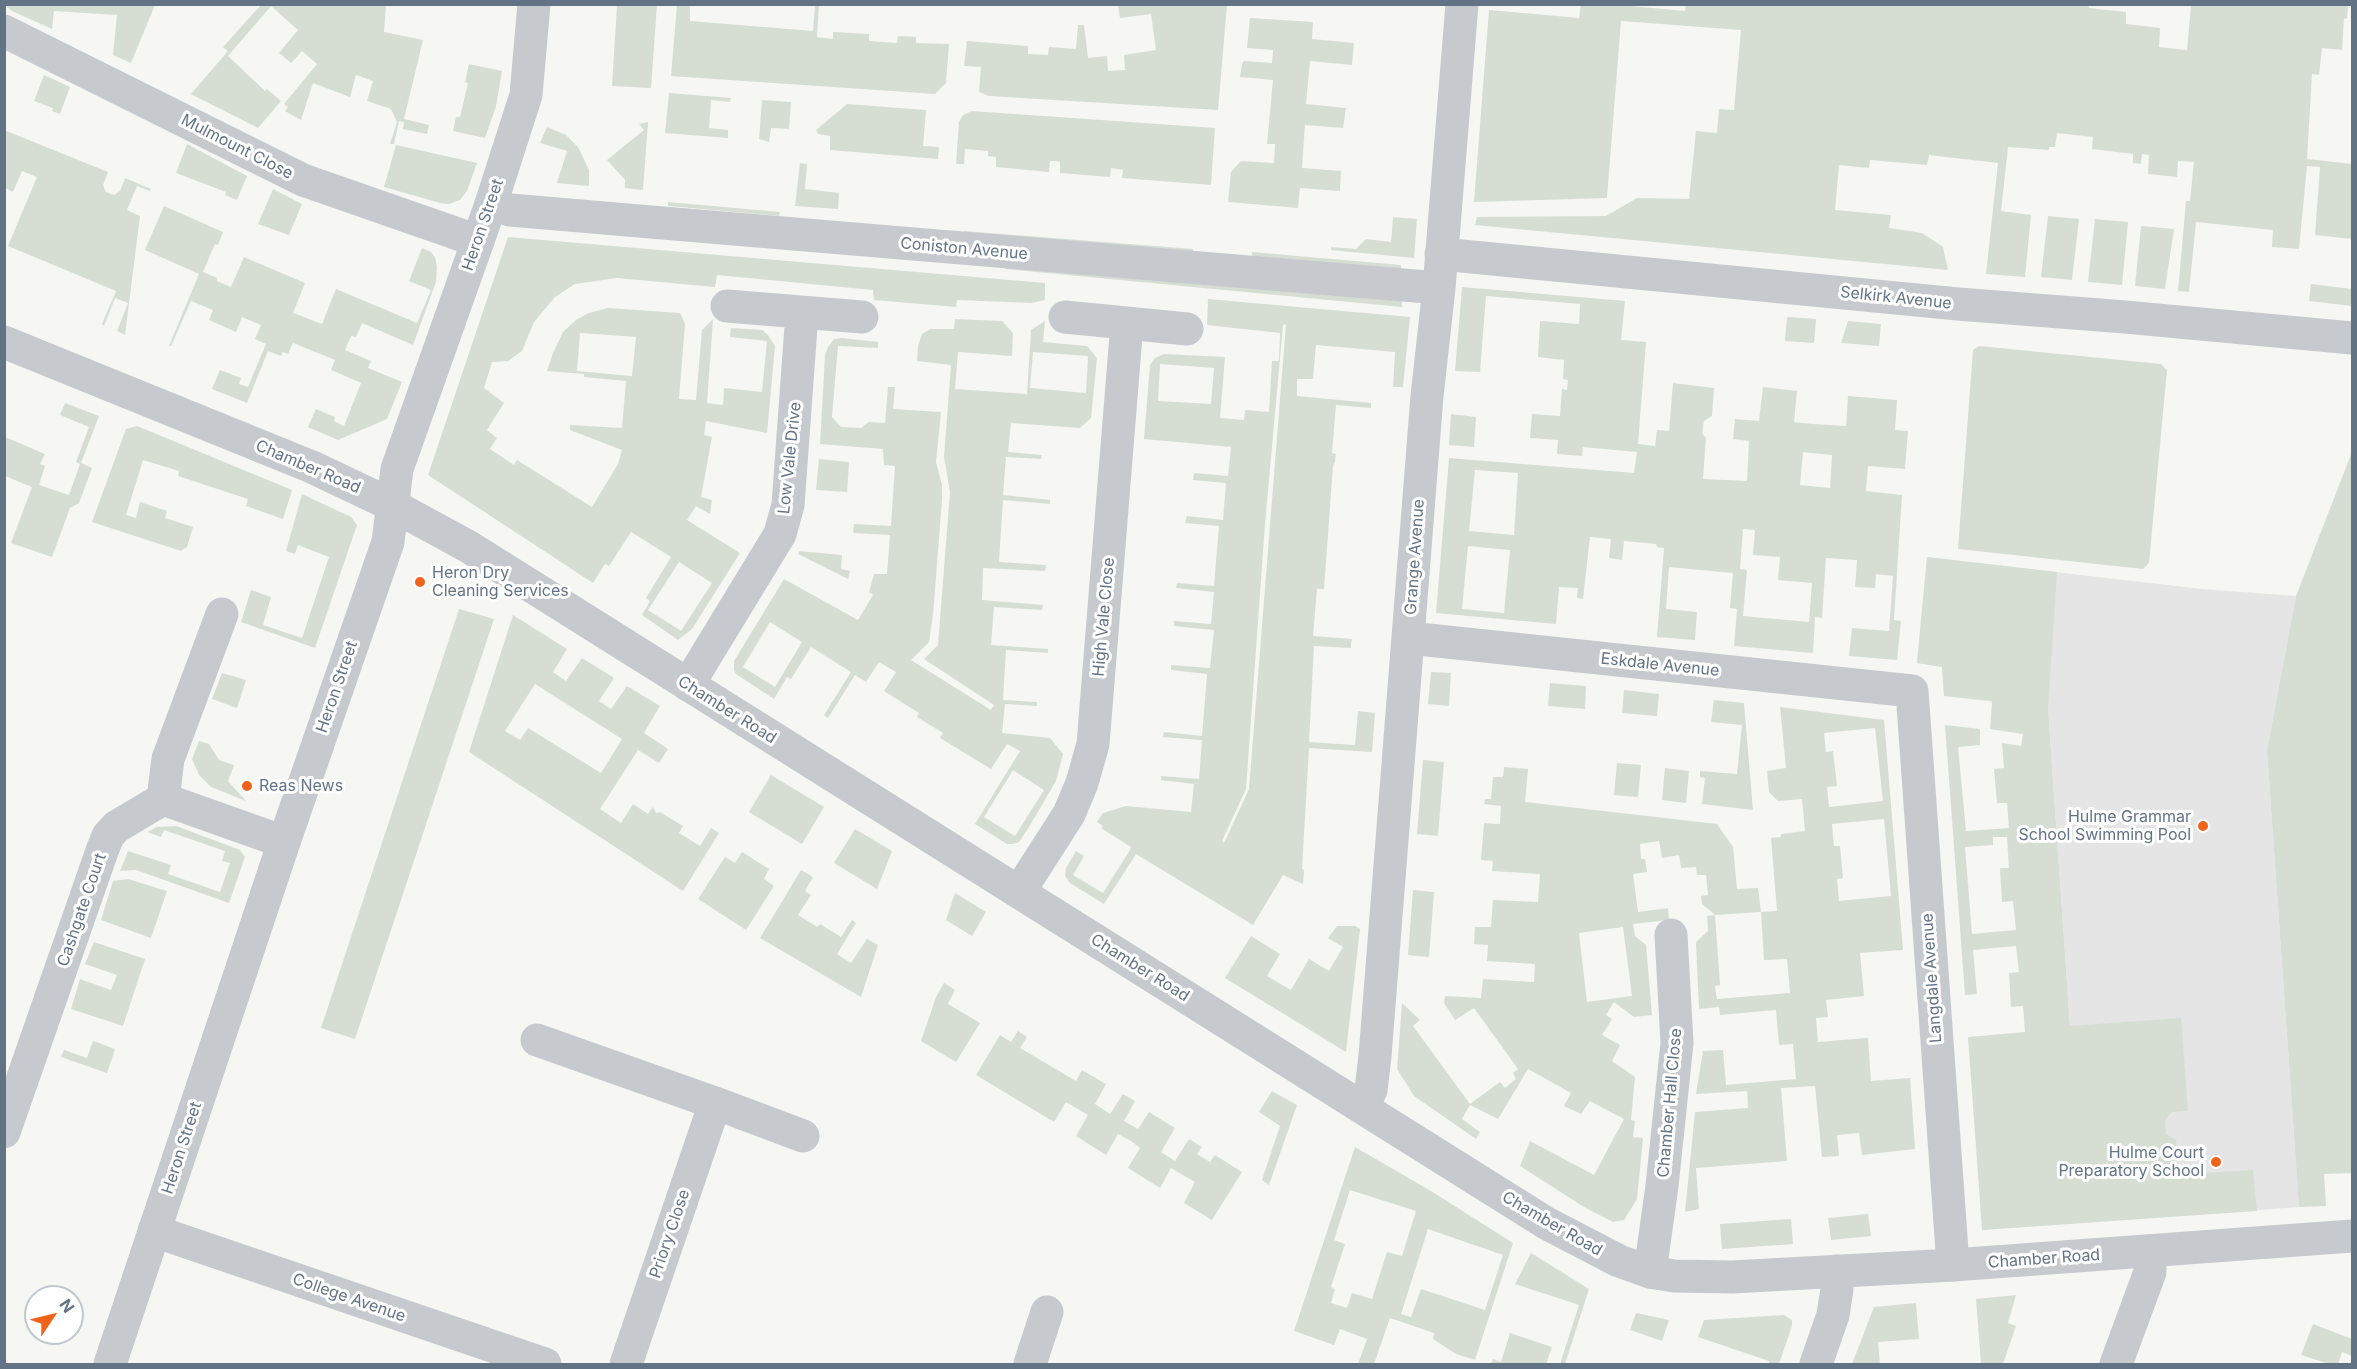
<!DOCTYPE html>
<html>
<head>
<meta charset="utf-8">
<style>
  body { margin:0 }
  #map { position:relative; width:2357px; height:1369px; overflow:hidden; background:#f6f6f3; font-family:Inter,sans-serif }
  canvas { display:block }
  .frame { position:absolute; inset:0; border:6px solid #637386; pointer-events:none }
  .north { position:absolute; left:24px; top:1285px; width:60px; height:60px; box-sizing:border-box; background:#fff; border:2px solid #c1c7cf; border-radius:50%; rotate:55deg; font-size:16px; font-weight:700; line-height:24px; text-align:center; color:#637386 }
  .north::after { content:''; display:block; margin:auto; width:21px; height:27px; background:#ef631a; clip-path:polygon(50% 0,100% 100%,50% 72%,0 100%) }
</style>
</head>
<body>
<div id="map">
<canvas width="2357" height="1369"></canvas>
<div class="frame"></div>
<div class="north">N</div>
</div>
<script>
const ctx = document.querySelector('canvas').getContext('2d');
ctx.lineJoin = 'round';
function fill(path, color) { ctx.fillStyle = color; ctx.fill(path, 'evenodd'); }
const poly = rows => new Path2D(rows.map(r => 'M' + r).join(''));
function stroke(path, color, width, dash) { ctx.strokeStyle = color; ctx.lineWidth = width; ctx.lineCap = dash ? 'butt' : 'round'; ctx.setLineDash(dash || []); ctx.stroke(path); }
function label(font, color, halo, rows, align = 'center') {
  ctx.font = font + ' Inter,sans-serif'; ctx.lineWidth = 6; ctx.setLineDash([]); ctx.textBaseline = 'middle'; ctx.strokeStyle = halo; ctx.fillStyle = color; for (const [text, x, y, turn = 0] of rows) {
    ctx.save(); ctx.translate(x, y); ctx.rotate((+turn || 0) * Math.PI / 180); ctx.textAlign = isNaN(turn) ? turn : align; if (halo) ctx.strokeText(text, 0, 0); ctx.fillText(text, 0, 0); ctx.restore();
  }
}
fill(poly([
  [1927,557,2201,589,2296,596,2267,750,2299,1207,1982,1230,2071,1039,2048,708,1944,696,1942,667,1917,663]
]), '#e4e5e4');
fill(poly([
  [1581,4,1631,5,1631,6,1685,11,1686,4,2089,5,2089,8,2126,12,2126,24,2160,28,2159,47,2187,50,2191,5,2348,5,2347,18,2344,19,2342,50,2322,48,2319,75,2312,74,2307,159,2352,164,2352,239,2315,235,2320,167,2307,166,2299,249,2272,247,2273,230,2196,222,2189,292,2178,291,2186,201,2190,201,2194,162,2178,161,2177,177,2148,174,2149,155,2142,154,2141,164,2133,163,2133,154,2092,149,2093,137,2057,133,2055,147,2049,147,2049,150,2008,147,2001,211,2031,215,2025,277,1986,274,1998,163,1929,155,1927,165,1870,160,1869,168,1839,165,1835,210,1891,215,1889,228,1922,233,1943,247,1948,270,1475,225,1477,217,1606,216,1637,198,1689,199,1696,131,1717,133,1719,109,1734,110,1741,30,1621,21,1607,198,1474,202,1489,10,1579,18],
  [4,5,5,4,155,5,131,63,113,55,117,15,54,11,52,29,12,11],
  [259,5,386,5,384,32,423,40,404,119,429,125,427,134,403,129,404,122,399,121,394,144,390,144,397,122,391,109,367,101,373,81,356,75,350,97,313,83,301,120,285,111,288,107,284,104,317,64,302,51,291,63,279,53,298,30,271,6,228,56,265,91,267,89,281,101,258,128,191,94,228,51,223,47,260,6],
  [617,5,657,5,651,88,612,86],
  [677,5,690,5,690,21,813,31,815,5,819,5,817,37,833,39,833,32,869,34,869,41,897,43,898,36,916,37,916,43,949,44,946,83,935,94,671,76],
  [1118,5,1227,5,1218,110,989,96,979,92,981,67,964,66,967,41,1028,46,1028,54,1048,55,1049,47,1076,49,1078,25,1084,25,1088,58,1107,56,1108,71,1125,70,1124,55,1156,50,1151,14,1120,18],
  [1250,18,1313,22,1312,39,1354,43,1352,65,1310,61,1306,104,1346,108,1343,128,1305,125,1302,168,1341,171,1340,191,1300,188,1298,208,1228,202,1231,172,1241,161,1274,163,1275,144,1267,144,1273,80,1240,77,1242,64,1244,61,1272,63,1273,50,1247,48],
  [469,64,502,71,496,106,485,138,453,131,456,117,460,117,468,83,465,82],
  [44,75,70,87,60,114,52,111,53,108,34,101],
  [669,93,731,98,730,102,711,100,709,128,728,130,728,138,665,133],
  [762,100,791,102,789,129,771,128,769,142,759,139],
  [847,104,926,110,923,146,939,147,938,159,830,150,830,136,818,134,816,130],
  [972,111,1215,128,1211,185,1122,178,1123,170,1111,168,1110,177,1060,173,1060,162,1056,161,1050,161,1049,172,996,167,996,157,988,156,988,151,965,149,964,164,956,164,959,122,963,115],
  [648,122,643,190,625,188,625,180,607,160,644,130,639,124],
  [547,127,566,135,578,147,589,170,589,186,557,183,567,151,540,143],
  [4,130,108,172,103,185,106,192,114,195,120,191,125,178,151,189,150,191,137,186,127,210,140,216,125,335,117,331,128,303,115,298,104,326,102,324,116,291,8,246,37,177,22,171,13,192,5,188],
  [187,144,247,176,237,200,225,195,226,192,176,173],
  [396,145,477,163,467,191,460,200,449,204,440,203,384,187],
  [800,163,807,164,805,189,839,193,838,209,795,206],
  [273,189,302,204,289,235,258,224],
  [668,202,780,212,779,216,668,206],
  [164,206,223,232,218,245,215,244,203,272,217,278,217,281,231,287,244,257,305,283,293,313,322,324,336,289,417,323,431,290,409,281,422,248,431,252,435,257,437,267,436,282,413,345,362,323,356,337,351,336,345,350,371,361,368,368,402,382,387,419,338,440,308,427,316,409,335,417,334,421,344,426,361,383,331,370,335,360,293,343,288,354,283,352,281,356,268,351,247,403,212,389,220,370,241,378,239,384,248,387,266,344,255,339,261,325,242,317,236,332,209,320,213,310,191,301,171,346,169,346,199,274,145,250],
  [2048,216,2079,219,2072,280,2041,277],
  [1393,217,1417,219,1414,258,1331,250,1331,247,1356,249,1366,239,1391,242],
  [2095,219,2128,222,2122,285,2088,282],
  [2141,226,2174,229,2165,289,2135,286],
  [964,231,1193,249,1193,253,963,234],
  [508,237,1045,283,1045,300,1032,303,957,300,956,307,874,300,873,290,717,275,715,287,617,278,575,284,555,297,534,322,522,351,508,361,492,362,484,388,504,403,487,430,497,438,490,449,514,465,517,460,592,507,618,464,622,450,570,430,570,425,622,428,626,381,584,377,584,374,547,371,553,353,563,332,576,320,589,313,608,308,680,313,685,324,679,399,696,400,702,330,713,319,707,403,723,405,724,388,762,392,767,341,730,337,731,328,762,330,768,335,775,346,767,433,706,421,704,435,712,437,701,497,712,500,710,514,696,506,687,520,740,553,692,629,678,640,642,615,650,601,646,598,671,557,631,532,609,566,605,564,593,583,428,475],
  [580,333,636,337,632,376,577,371],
  [679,562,712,583,681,631,648,610],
  [1252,252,1401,265,1401,270,1252,257],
  [1005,262,1402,301,1402,307,1005,269],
  [2311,284,2352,289,2352,306,2309,301],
  [1462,287,1625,301,1621,340,1646,342,1638,444,1655,446,1657,430,1669,431,1673,383,1714,388,1712,416,1704,421,1702,433,1706,438,1703,479,1747,481,1749,441,1733,439,1735,419,1759,421,1763,387,1797,391,1794,422,1812,424,1846,426,1848,396,1897,400,1895,430,1908,431,1905,469,1868,466,1866,491,1902,495,1894,620,1901,621,1897,660,1849,656,1852,628,1889,631,1893,576,1876,574,1875,588,1855,587,1857,560,1826,558,1822,618,1815,617,1813,653,1734,646,1737,609,1730,608,1733,573,1669,567,1666,609,1697,612,1695,640,1657,637,1664,548,1657,547,1656,544,1624,541,1622,560,1609,558,1611,539,1590,537,1583,599,1577,598,1578,588,1559,587,1556,624,1436,613,1449,458,1634,473,1637,452,1583,447,1582,456,1557,454,1558,440,1530,438,1532,414,1560,416,1562,389,1567,390,1568,380,1563,379,1564,360,1538,357,1540,321,1579,324,1580,304,1486,296,1480,372,1455,371],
  [1803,452,1832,455,1830,488,1800,485],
  [1475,470,1518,473,1514,535,1469,531],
  [1743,529,1755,530,1753,555,1780,557,1778,580,1812,583,1809,622,1743,616,1747,570,1740,569],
  [1468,546,1510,550,1504,613,1462,609],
  [1208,299,1410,317,1403,387,1393,387,1395,352,1316,345,1313,379,1297,379,1297,396,1371,403,1371,408,1336,405,1332,453,1336,454,1335,461,1333,466,1324,589,1317,589,1313,636,1352,639,1351,643,1351,648,1314,646,1309,742,1355,745,1358,711,1375,713,1372,752,1309,748,1302,869,1304,870,1303,884,1283,875,1253,925,1136,854,1104,904,1070,883,1065,876,1066,868,1076,851,1084,856,1073,875,1103,893,1130,850,1131,847,1101,828,1103,826,1097,822,1103,813,1126,806,1191,812,1194,784,1161,780,1161,776,1199,779,1202,740,1163,737,1164,732,1202,736,1207,674,1171,670,1171,665,1210,668,1214,630,1174,626,1174,621,1211,624,1214,592,1176,588,1177,583,1214,586,1219,526,1185,523,1187,516,1223,520,1226,483,1193,480,1194,473,1228,476,1231,447,1144,439,1150,365,1155,358,1164,354,1225,357,1220,418,1244,420,1245,410,1269,412,1272,361,1279,361,1280,333,1207,325],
  [1286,324,1249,789,1224,843,1222,841,1246,789,1265,524,1283,325],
  [1160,364,1214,368,1211,404,1158,401],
  [1787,317,1816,319,1814,343,1785,341],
  [955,319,1002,321,1013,333,1012,356,958,352,955,389,1027,394,1031,330,1045,321,1043,342,1087,346,1097,358,1091,418,1080,428,1011,423,1008,452,1042,455,1041,459,1006,457,1003,495,1050,500,1050,504,1003,500,999,562,1046,565,1045,571,983,568,982,600,1043,605,1042,610,994,607,991,645,1048,649,1048,653,1006,650,1003,700,1037,702,1037,706,1005,704,1002,733,1050,738,1063,754,1056,781,1029,827,1019,842,1013,844,1007,844,975,824,1020,751,1007,744,991,769,940,738,943,733,917,717,919,713,884,691,896,672,879,662,866,682,855,675,828,718,824,715,851,672,811,647,791,679,787,677,774,699,736,674,734,670,734,661,784,579,858,620,873,595,869,592,874,574,887,574,890,535,853,533,854,524,891,526,895,466,884,465,883,449,820,444,825,355,828,347,834,339,842,338,878,342,878,348,838,346,832,417,841,427,861,428,869,422,885,423,888,387,895,387,893,409,941,412,936,462,942,485,942,500,933,615,929,642,911,660,991,710,994,705,924,659,938,645,950,492,944,457,951,365,917,361,918,346,922,334,930,329,954,329],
  [1033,352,1088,356,1086,393,1030,388],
  [770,622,802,642,775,687,743,667],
  [1013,770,1044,790,1015,836,984,817],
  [1848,321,1881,324,1879,346,1841,343],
  [1979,346,2161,364,2167,370,2149,563,2143,569,1958,549,1973,350],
  [65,403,99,416,81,463,92,468,79,503,70,508,52,557,11,543,32,487,5,476,5,437,45,454,40,464,45,466,39,485,69,495,80,464,76,462,89,427,60,415],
  [1451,414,1476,417,1474,447,1449,445],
  [137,426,292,490,283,519,246,506,248,499,178,476,179,471,143,460,126,515,136,518,140,502,167,511,165,518,193,527,187,547,181,551,92,522,126,429],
  [2352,452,2352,1173,2324,1174,2326,1206,2299,1207,2267,750,2296,596],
  [819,459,849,462,847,492,816,490],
  [302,494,351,517,357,525,315,648,241,622,251,590,271,597,263,625,302,638,329,557,298,545,295,554,286,551],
  [799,551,842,555,841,569,850,571,848,579,798,554],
  [1927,557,2057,572,2048,708,2070,1026,2181,1018,2188,1111,2172,1112,2165,1120,2166,1134,2176,1140,2178,1168,2203,1167,2204,1173,2253,1170,2257,1211,1982,1230,1968,1037,2025,1032,2023,1006,2011,1007,2009,973,2019,972,2016,946,1973,950,1977,994,1965,995,1945,725,1980,729,1980,745,1958,747,1966,831,2009,828,2007,803,1997,803,1994,769,2004,768,2002,743,2021,746,2023,734,1990,729,1992,701,1944,696,1942,667,1917,663],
  [1993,837,2007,837,2009,868,2000,868,2002,902,2013,901,2016,930,1972,934,1965,847,1993,845],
  [459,609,494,619,355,1039,321,1028],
  [513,615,567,649,553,672,566,681,582,658,614,678,599,701,611,709,627,686,660,706,644,733,668,749,659,763,638,750,600,809,621,823,633,804,648,814,653,807,656,813,660,812,683,826,679,833,700,846,711,828,719,833,683,891,469,752],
  [535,684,622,739,601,773,528,728,520,740,505,731],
  [1431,672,1451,673,1449,706,1428,704],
  [222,673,246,680,237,708,212,699],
  [1550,683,1586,686,1585,709,1548,706],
  [1624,690,1659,694,1657,716,1622,713],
  [1714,700,1744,703,1753,810,1702,804,1705,778,1700,777,1700,771,1737,774,1742,725,1711,722],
  [1780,707,1884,720,1903,950,1860,953,1864,996,1826,1000,1828,1017,1816,1018,1818,1042,1868,1038,1871,1081,1910,1078,1915,1149,1862,1155,1859,1133,1837,1135,1839,1156,1822,1157,1815,1086,1781,1088,1787,1161,1696,1168,1699,1209,1685,1212,1695,1112,1748,1108,1747,1091,1696,1094,1703,1051,1723,1050,1726,1085,1796,1079,1793,1044,1779,1045,1776,1010,1720,1015,1719,1007,1699,1009,1696,942,1708,931,1707,916,1715,915,1702,904,1701,896,1708,895,1706,875,1697,875,1696,867,1681,868,1679,855,1662,858,1659,841,1640,844,1641,859,1645,859,1647,872,1633,874,1638,912,1668,908,1669,920,1633,924,1635,936,1646,945,1652,1015,1634,1017,1614,1002,1606,1015,1612,1019,1602,1035,1620,1045,1612,1061,1635,1077,1631,1120,1635,1121,1633,1137,1643,1138,1637,1199,1624,1220,1613,1222,1584,1207,1520,1166,1530,1141,1594,1175,1624,1119,1590,1101,1581,1114,1564,1106,1571,1093,1528,1069,1498,1119,1470,1105,1462,1119,1480,1132,1476,1139,1414,1096,1397,1069,1402,1003,1420,1020,1413,1026,1470,1104,1500,1082,1505,1088,1516,1079,1513,1073,1518,1069,1474,1008,1455,1020,1444,1003,1445,996,1481,998,1483,979,1534,982,1535,964,1487,961,1488,945,1474,944,1475,927,1491,927,1493,900,1538,902,1540,874,1492,871,1493,861,1481,860,1484,823,1500,824,1501,806,1484,804,1485,799,1491,799,1493,777,1503,777,1504,767,1528,769,1525,802,1717,824,1733,847,1737,889,1758,888,1761,912,1777,911,1771,838,1781,837,1781,834,1805,831,1802,799,1778,801,1769,792,1767,771,1786,768],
  [1875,728,1883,801,1829,807,1827,787,1837,786,1833,751,1826,752,1824,733],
  [1884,819,1891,896,1839,901,1837,879,1843,878,1840,846,1834,846,1832,824],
  [1761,912,1764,960,1787,959,1790,993,1717,999,1715,986,1720,985,1715,915],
  [1623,927,1632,996,1587,1002,1579,933],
  [199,741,209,744,219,760,234,765,228,781,246,801,211,787,199,775,192,759],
  [1423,760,1444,762,1438,836,1417,834],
  [1617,763,1641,765,1638,797,1614,795],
  [1665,768,1689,771,1686,803,1662,800],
  [771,775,824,807,802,844,749,812],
  [176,826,240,850,245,857,229,903,136,870,120,871,128,851,171,865,168,874,220,892,230,863,222,861,225,851,164,830,161,837,147,832,157,827],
  [855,829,892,851,877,889,834,863],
  [742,852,769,869,764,879,774,886,746,930,698,899,725,857,735,863],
  [801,870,813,877,805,891,811,895,798,915,817,927,820,924,841,937,852,920,856,923,837,954,851,963,867,939,878,945,861,997,760,938],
  [128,879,167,891,151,938,101,920,113,881],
  [1413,890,1434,892,1429,957,1408,955],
  [955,893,986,912,972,936,946,920],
  [1337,926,1355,926,1360,929,1346,1052,1225,978,1251,936,1280,954,1267,976,1291,990,1309,959,1329,971,1343,947,1328,938],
  [94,942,145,959,123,1026,71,1009,80,979,111,990,117,975,85,964],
  [944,983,955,990,948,1004,980,1023,956,1062,921,1041,936,997],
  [1018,1031,1027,1037,1020,1048,1076,1081,1082,1070,1106,1084,1095,1104,1110,1114,1123,1094,1135,1101,1124,1121,1138,1129,1149,1112,1175,1128,1161,1152,1175,1161,1189,1139,1202,1147,1197,1154,1210,1162,1215,1155,1242,1172,1212,1220,1184,1203,1195,1182,1171,1168,1160,1188,1128,1168,1140,1148,1131,1141,1118,1134,1106,1155,1076,1136,1088,1115,1066,1102,1054,1122,976,1075,1000,1035,1011,1042],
  [93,1041,115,1049,107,1073,61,1057,64,1050,87,1058],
  [1272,1091,1297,1105,1269,1185,1262,1180,1280,1126,1259,1112],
  [1355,1147,1431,1191,1513,1243,1475,1360,1456,1354,1433,1339,1434,1333,1390,1318,1374,1364,1358,1364,1367,1339,1340,1329,1334,1345,1294,1331],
  [1350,1190,1416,1211,1402,1256,1387,1252,1372,1299,1352,1293,1347,1308,1331,1303,1335,1289,1331,1287,1345,1244,1334,1240],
  [1428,1229,1503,1255,1485,1310,1421,1289,1411,1317,1401,1314],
  [1868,1214,1871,1236,1831,1240,1828,1218],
  [1791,1219,1793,1244,1722,1249,1720,1224],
  [1531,1253,1589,1289,1565,1364,1560,1364,1579,1305,1515,1284],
  [2016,1295,2008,1323,2016,1326,2003,1364,1981,1364,1976,1299],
  [1916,1303,1919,1339,1878,1342,1880,1364,1852,1364,1874,1307],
  [1636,1313,1669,1320,1662,1341,1630,1330],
  [1784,1315,1792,1320,1792,1326,1779,1364,1769,1364,1769,1361,1698,1337,1704,1320],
  [2313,1324,2352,1339,2352,1356,2342,1352,2338,1364,2329,1364,2301,1355],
  [1510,1333,1552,1347,1546,1364,1491,1364,1493,1359,1501,1362]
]), '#d6ded3');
stroke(poly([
  [4,31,303,180,478,241],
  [491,204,510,210,651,222,1439,288],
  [1441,254,1958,304,2125,317,2352,338],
  [727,306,862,317],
  [1065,317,1187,329],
  [1409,638,1912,691,1953,1265],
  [688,685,780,534,788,505,802,313],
  [163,799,168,759,222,614],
  [1019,892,1069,814,1082,783,1093,744,1127,323],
  [537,1040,715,1103,626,1364],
  [715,1103,803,1136],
  [1362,1107,1371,1090,1375,1056,1427,396,1439,288,1462,4],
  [4,1132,102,851,108,836,116,827,163,799,284,842],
  [154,1231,545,1364],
  [1650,1272,1662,1186,1677,1043,1671,935],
  [1030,1364,1047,1312],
  [1816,1364,1833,1315,1837,1289,1836,1271],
  [2116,1364,2150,1272,2150,1251]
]), '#c6c9cd', 33);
stroke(poly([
  [4,342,312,467,392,505,469,547,1546,1223,1619,1261,1650,1272,1674,1276,1732,1277,1953,1265,2352,1236],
  [110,1364,284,842,388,542,397,469,491,204,526,95,534,4]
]), '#c6c9cd', 33);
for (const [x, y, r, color] of [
  [420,582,6,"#ef631a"],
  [247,786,6,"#ef631a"],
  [2203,826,6,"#ef631a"],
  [2216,1162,6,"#ef631a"]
]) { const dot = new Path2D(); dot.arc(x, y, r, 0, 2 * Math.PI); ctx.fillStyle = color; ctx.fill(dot); stroke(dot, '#fff', 2); }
label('16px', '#637386', '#fff', [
  ["Mulmount Close",237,147,27],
  ["Heron Street",483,225,-71],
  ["Coniston Avenue",964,249,5],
  ["Selkirk Avenue",1896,298,6],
  ["Low Vale Drive",790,458,-84],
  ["Chamber Road",308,467,23],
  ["Grange Avenue",1415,557,-86],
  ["High Vale Close",1104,617,-85],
  ["Eskdale Avenue",1660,665,6],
  ["Heron Street",337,687,-71],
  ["Chamber Road",727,710,32],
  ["Cashgate Court",82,910,-71],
  ["Chamber Road",1140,968,32],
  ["Langdale Avenue",1932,978,-94],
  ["Chamber Hall Close",1670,1103,-85],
  ["Heron Street",182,1148,-72],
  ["Chamber Road",1552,1224,30],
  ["Priory Close",670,1234,-71],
  ["Chamber Road",2044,1259,-4],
  ["College Avenue",349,1298,19]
]);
label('16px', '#637386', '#fff', [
  ["Heron Dry",432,573],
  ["Cleaning Services",432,591],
  ["Reas News",259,786],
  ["Hulme Grammar",2191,817,"right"],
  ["School Swimming Pool",2191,835,"right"],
  ["Hulme Court",2204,1153,"right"],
  ["Preparatory School",2204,1171,"right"]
], 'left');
</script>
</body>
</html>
